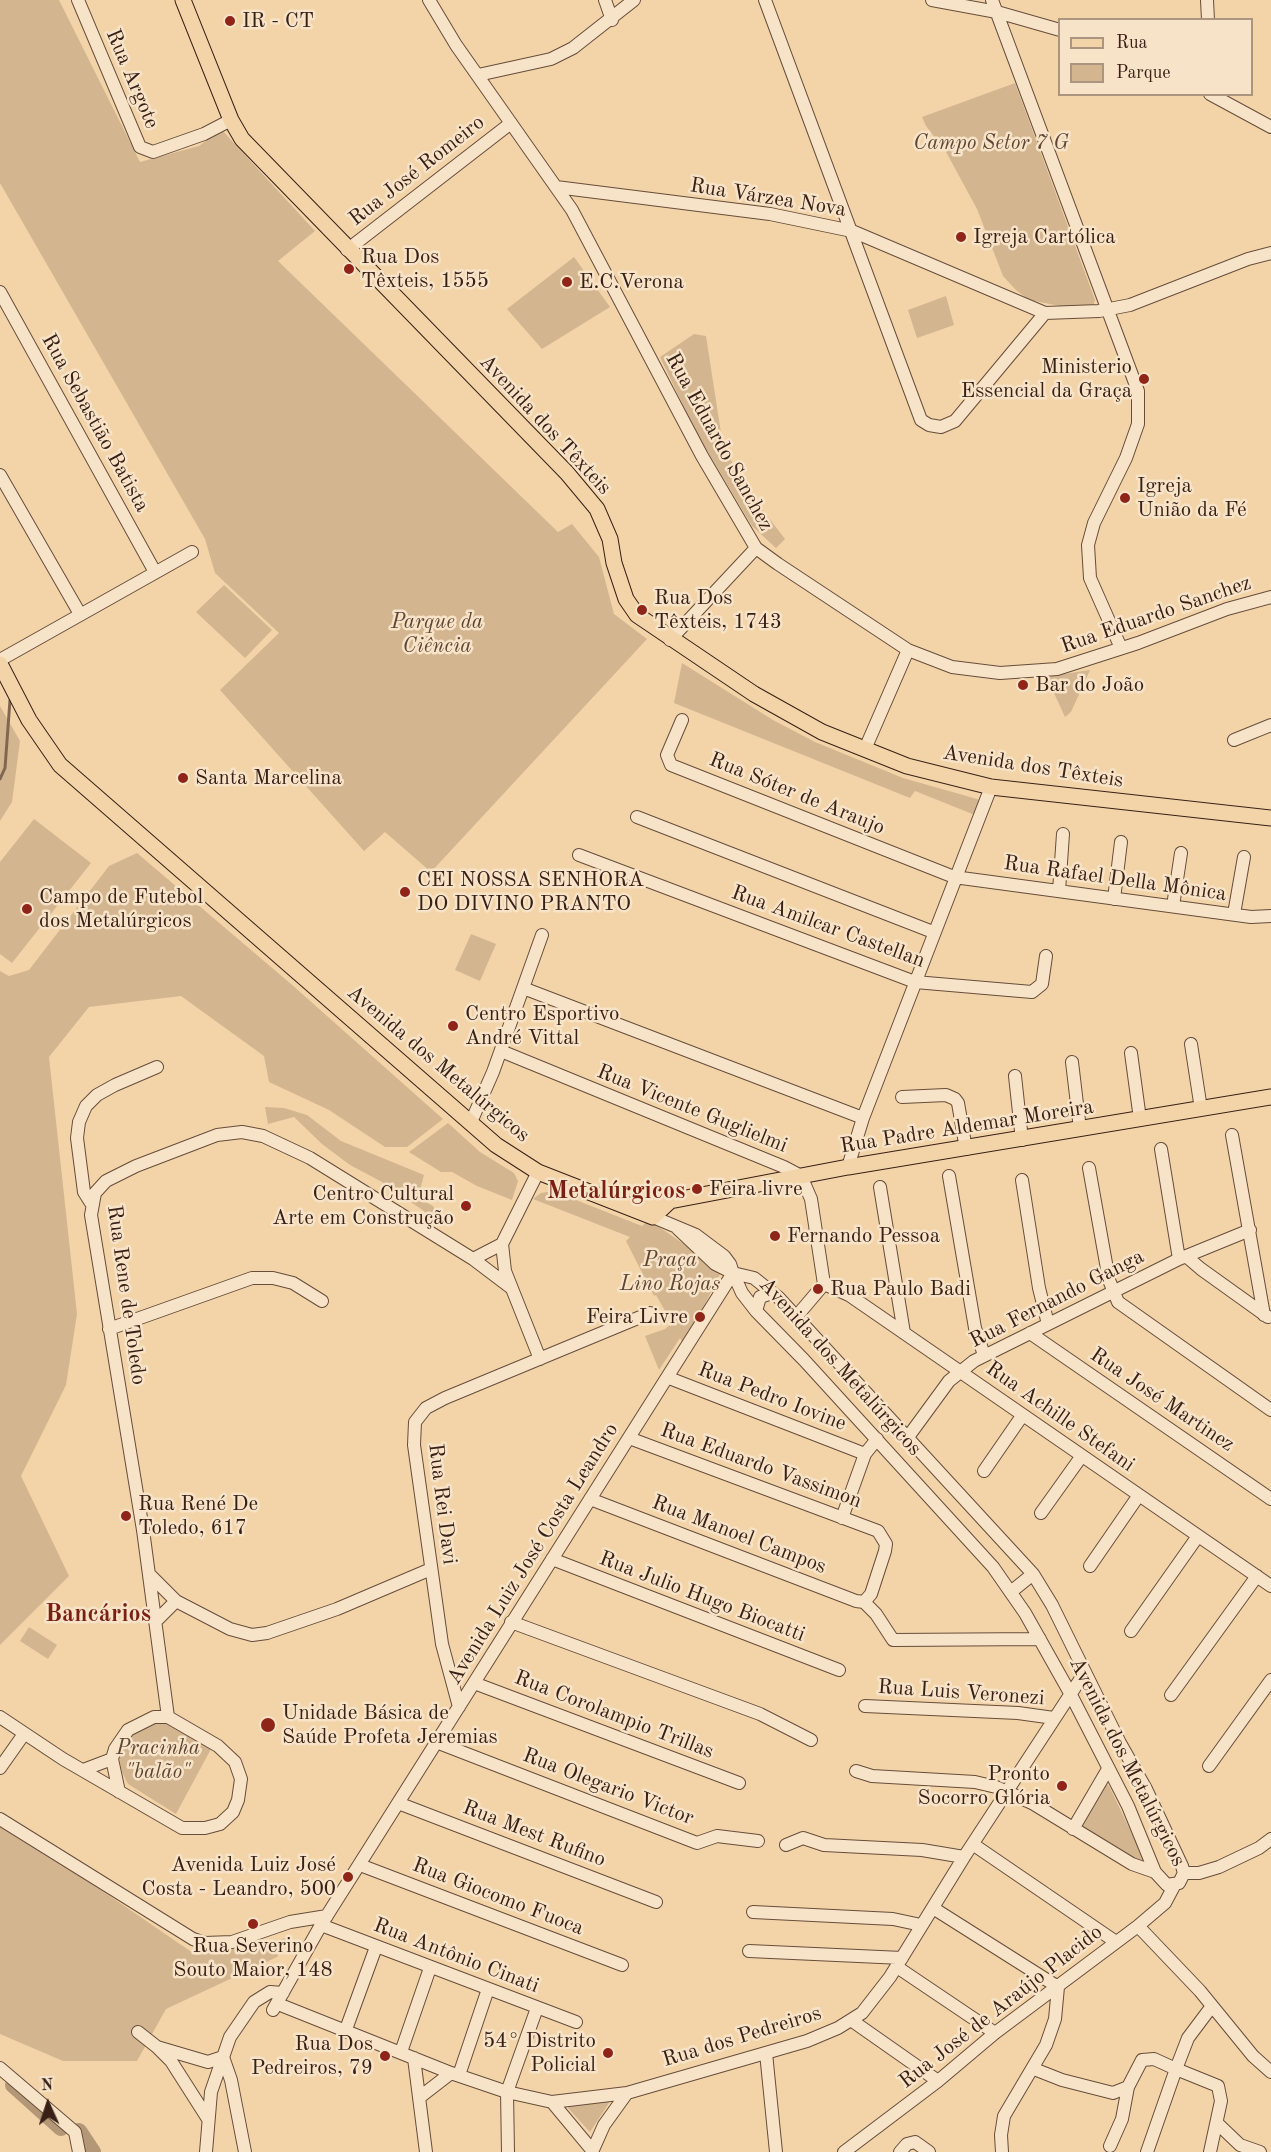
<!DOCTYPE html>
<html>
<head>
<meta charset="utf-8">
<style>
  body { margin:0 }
  #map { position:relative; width:1271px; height:2152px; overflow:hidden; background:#f3d4a9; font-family:"Old Standard TT",serif }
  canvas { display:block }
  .legend { position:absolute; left:1058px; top:18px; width:195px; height:78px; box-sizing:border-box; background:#f7e3c7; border:2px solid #ab9580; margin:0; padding:8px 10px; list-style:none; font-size:18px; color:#382016 }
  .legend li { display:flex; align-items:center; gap:12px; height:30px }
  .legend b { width:30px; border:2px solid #ab9580 }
  .north { position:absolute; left:18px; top:2074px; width:60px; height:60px; -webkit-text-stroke:4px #f7e3c7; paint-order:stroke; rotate:357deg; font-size:16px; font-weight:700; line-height:24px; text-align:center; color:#382016 }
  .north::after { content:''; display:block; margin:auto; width:21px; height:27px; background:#382016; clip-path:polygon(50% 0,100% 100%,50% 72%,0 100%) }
</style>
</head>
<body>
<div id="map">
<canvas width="1271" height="2152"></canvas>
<ul class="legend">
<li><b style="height:8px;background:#f3d4a9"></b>Rua</li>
<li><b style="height:16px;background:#d3b590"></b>Parque</li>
</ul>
<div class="north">N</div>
</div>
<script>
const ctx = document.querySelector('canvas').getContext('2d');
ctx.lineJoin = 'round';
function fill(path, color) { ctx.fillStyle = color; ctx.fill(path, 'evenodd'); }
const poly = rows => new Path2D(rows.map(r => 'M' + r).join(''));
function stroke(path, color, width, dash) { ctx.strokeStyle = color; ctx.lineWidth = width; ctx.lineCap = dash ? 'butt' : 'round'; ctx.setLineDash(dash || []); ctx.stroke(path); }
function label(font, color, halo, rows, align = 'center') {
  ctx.font = font + ' "Old Standard TT",serif'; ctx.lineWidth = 5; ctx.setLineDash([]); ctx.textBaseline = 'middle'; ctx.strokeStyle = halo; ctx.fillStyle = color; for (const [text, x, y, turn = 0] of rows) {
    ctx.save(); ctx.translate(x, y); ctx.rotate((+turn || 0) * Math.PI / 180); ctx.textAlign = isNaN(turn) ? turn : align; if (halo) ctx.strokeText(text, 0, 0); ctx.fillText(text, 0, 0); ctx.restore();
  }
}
fill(poly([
  [0,0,59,0,140,162,199,146,221,129,315,231,278,261,558,532,572,524,599,557,614,614,647,639,431,872,385,832,364,851,220,690,279,633,215,573,205,539,0,183],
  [1015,83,1095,300,1093,306,1071,308,1029,300,1016,290,1003,276,977,209,945,150,926,126,922,117],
  [574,257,610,307,542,349,507,309],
  [946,296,954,325,917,338,908,310],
  [694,334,706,336,721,433,738,478,785,539,776,548,752,526,696,432,660,357],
  [224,585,272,630,245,658,196,612],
  [682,663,773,720,815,742,903,778,984,801,975,815,915,791,910,798,674,703],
  [1090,670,1071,712,1065,717,1048,680,1051,676],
  [0,706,20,741,12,802,0,821],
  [34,819,91,863,12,963,0,954,0,862],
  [137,853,291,984,443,1119,407,1147,385,1147,329,1110,269,1082,264,1056,181,996,89,1007,49,1057,77,1314,66,1385,21,1476,69,1576,0,1645,0,971,9,976,29,970,109,866],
  [471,934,496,944,480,981,455,970],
  [265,1107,284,1108,307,1115,341,1141,424,1175,418,1198,433,1206,435,1211,447,1217,444,1225,382,1182,350,1165,322,1144,294,1117,268,1124],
  [448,1123,480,1152,514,1173,518,1181,512,1200,477,1186,452,1172,441,1172,409,1152],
  [553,1191,642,1226,649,1220,701,1256,720,1274,684,1345,680,1338,659,1370,645,1336,665,1329,672,1323,656,1295,654,1296,626,1241,630,1237,533,1199,541,1193],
  [29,1627,57,1645,48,1659,20,1641],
  [168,1721,212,1747,176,1814,128,1784,122,1772,119,1757,120,1746,145,1722],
  [1105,1783,1109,1786,1145,1861,1143,1863,1076,1829],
  [0,1821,196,1955,287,1938,277,1957,166,2009,137,2061,63,2061,0,2034],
  [608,2101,609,2103,590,2132,568,2108,569,2105]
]), '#d3b590');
stroke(poly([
  [0,779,5,768,10,700]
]), '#826750', 3);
stroke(poly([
  [13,2085,61,2128],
  [79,2131,93,2152]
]), '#b39777', 16);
const minor = poly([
  [78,0,140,147,153,152,204,134,231,120],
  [429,0,456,45,572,210,702,456,756,548,778,564,908,650,952,667,1000,673,1057,669,1138,643,1227,609,1271,597],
  [605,0,612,20],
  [765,0,921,420,929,425,941,427,955,421,1045,313],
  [932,0,997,12,1060,30],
  [992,0,1138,391,1138,424,1126,458,1094,523,1088,545,1090,578,1121,648],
  [1207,0,1208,20],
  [478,75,551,59,573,48,634,0],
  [1210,94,1271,127],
  [556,187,770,214,852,231,1045,313,1099,311,1130,305,1248,259,1271,253],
  [347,250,511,123],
  [0,292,155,572],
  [0,475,80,614],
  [670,640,756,548],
  [0,660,192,552],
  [682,720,667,755,671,765,954,877,1251,917,1271,916],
  [1234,740,1271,725],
  [865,749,908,650],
  [637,817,933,932],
  [579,855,915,982,1032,992,1042,984,1046,956],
  [1059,891,1063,834],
  [1114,899,1121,842],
  [1173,906,1181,853],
  [1234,914,1244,857],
  [523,988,863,1118],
  [1191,1044,1201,1109],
  [501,1051,784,1167,801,1176,811,1199,824,1284],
  [1131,1053,1140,1119],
  [1072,1062,1080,1129],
  [1015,1076,1022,1140],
  [902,1097,946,1095,955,1099,958,1103,966,1149],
  [471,1122,493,1072,542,935],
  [1232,1135,1264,1315],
  [1161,1149,1179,1259],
  [848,1167,863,1118,991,787],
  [1089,1168,1109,1280,1118,1302,1271,1410],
  [538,1172,502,1244,505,1271,540,1359],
  [949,1176,975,1328,984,1355],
  [1022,1180,1039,1288,1048,1324],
  [880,1187,904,1333],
  [91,1203,84,1192,77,1138,79,1122,86,1106,97,1095,115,1085,157,1067],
  [653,1217,696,1235,724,1256,730,1264,733,1273,742,1293,756,1311,804,1360,993,1567,1025,1613,1070,1693,1128,1806,1155,1872,1167,1885,1179,1883,1184,1873,1182,1866,1146,1789,1120,1743,1052,1605,1033,1574,779,1298,754,1278,733,1273,715,1264,678,1229],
  [1187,1257,1201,1269,1268,1317],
  [473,1259,510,1287],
  [824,1284,849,1295,1271,1586],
  [756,1311,760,1297,772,1293],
  [796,1317,824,1284],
  [109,1329,252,1278,273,1278,293,1283,322,1301],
  [1030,1333,1271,1499],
  [669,1378,865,1454],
  [908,1437,949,1381,974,1361,1179,1259,1250,1230],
  [984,1471,1022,1416],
  [590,1499,856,1601,864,1602,871,1594,885,1551,886,1544,878,1531,629,1438],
  [1041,1513,1081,1457],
  [842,1518,865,1454,877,1439],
  [552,1559,839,1670],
  [1090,1566,1139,1495],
  [149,1574,176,1601,230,1629,252,1635,267,1633,337,1609,431,1569],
  [1012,1591,1033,1574],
  [864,1602,876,1614,893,1640,1040,1639],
  [155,1622,176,1601],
  [511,1622,760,1714,811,1740],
  [1131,1631,1198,1536],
  [474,1683,739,1783],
  [1171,1695,1257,1576],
  [865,1706,1018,1713,1054,1718],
  [459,1707,442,1644,414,1445,415,1422,426,1408,445,1398,650,1313],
  [0,1717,63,1759,182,1828,205,1828,220,1824,233,1812,238,1800,241,1779,235,1762,218,1746,168,1717,154,1717,128,1730,115,1749,112,1759,119,1792],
  [168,1717,143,1530,91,1215,95,1193,106,1181,136,1166,217,1135,242,1132,263,1136,310,1158,473,1259,502,1244],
  [436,1742,697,1843,717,1836,758,1841],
  [1209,1766,1271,1680],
  [0,1768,24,1734],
  [83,1770,112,1759],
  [856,1771,872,1776,975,1782,996,1787,1032,1803,1132,1864,1155,1872],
  [398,1803,656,1902],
  [0,1819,193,1939,205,1943,232,1942,290,1922,327,1916],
  [1073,1829,1108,1769],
  [786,1845,803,1838,824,1845,922,1850,964,1857],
  [974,1845,1116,1942],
  [360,1865,622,1965],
  [1184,1873,1199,1873,1219,1867,1259,1848,1271,1839],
  [933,1908,1058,1987,1055,2019,1046,2045,1004,2116,1001,2135,1002,2152],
  [753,1912,893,1919,921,1925],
  [321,1925,576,2022],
  [1138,1926,1200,1991,1253,2056,1271,2072],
  [749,1951,902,1958],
  [897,1967,995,2033],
  [278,2004,451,2073,507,2092,552,2102,627,2093,807,2041,838,2028,862,2013,890,1977,964,1857,1085,1672],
  [273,2010,321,1925,398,1803,733,1273],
  [851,2020,938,2081],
  [138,2032,157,2047,171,2061,208,2119],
  [345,2032,376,1947],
  [157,2047,208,2062,223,2057,231,2080,245,2152],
  [401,2052,430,1968],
  [766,2053,776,2152],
  [414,2058,426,2152],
  [0,2068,75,2132,79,2152],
  [1034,2069,1062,2080,1113,2093,1128,2087,1142,2060,1154,2059,1176,2069,1147,2152],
  [459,2075,488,1989],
  [420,2097,451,2073],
  [552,2102,592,2150],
  [1218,2124,1240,2145,1260,2152],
  [1110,2146,1122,2119,1128,2087],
  [206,2152,211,2092,230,2037,254,2002,270,1992,283,1993],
  [508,2152,507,2092,537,2008],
  [592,2152,604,2125,627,2093],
  [844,2152,938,2081,995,2033,1138,1926,1165,1903,1174,1886],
  [900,2152,907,2144,915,2142,929,2152],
  [1210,2152,1221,2101,1218,2086,1176,2069,1188,2038,1212,2006]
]);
const major = poly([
  [183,0,231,120,242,139,567,473,597,509,610,539,614,563,626,599,637,615,754,694,822,732,907,766,991,787,1271,818],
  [0,664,29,720,60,765,496,1145,538,1172,653,1217,670,1201],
  [630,1205,670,1201,848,1167,1271,1097]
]);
stroke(minor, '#674d3b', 14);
stroke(major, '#382016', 17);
stroke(minor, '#f7e3c7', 12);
stroke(major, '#f3d4a9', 15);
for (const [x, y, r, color] of [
  [230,21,6,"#8f2418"],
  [961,237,6,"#8f2418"],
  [349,269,6,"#8f2418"],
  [567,282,6,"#8f2418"],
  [1144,379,6,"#8f2418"],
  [1125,498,6,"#8f2418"],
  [642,610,6,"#8f2418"],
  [1023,685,6,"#8f2418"],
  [183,778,6,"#8f2418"],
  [405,892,6,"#8f2418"],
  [27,909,6,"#8f2418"],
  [453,1026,6,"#8f2418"],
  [697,1189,6,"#8f2418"],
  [466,1206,6,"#8f2418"],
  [775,1236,6,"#8f2418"],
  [818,1289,6,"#8f2418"],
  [700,1317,6,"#8f2418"],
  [126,1516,6,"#8f2418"],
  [268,1725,8,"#8f2418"],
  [1062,1786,6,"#8f2418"],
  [348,1877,6,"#8f2418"],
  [253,1924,6,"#8f2418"],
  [608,2053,6,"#8f2418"],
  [385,2056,6,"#8f2418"]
]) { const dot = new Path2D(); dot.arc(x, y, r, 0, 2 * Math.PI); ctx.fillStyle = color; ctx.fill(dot); stroke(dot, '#f7e3c7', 2); }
label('21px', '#382016', '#f7e3c7', [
  ["IR - CT",242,21],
  ["Igreja Cartólica",973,237],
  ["Rua Dos",361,257],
  ["Têxteis, 1555",361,281],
  ["E.C.Verona",579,282],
  ["Ministerio",1132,367,"right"],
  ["Essencial da Graça",1132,391,"right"],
  ["Igreja",1137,486],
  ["União da Fé",1137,510],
  ["Rua Dos",654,598],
  ["Têxteis, 1743",654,622],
  ["Bar do João",1035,685],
  ["Santa Marcelina",195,778],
  ["CEI NOSSA SENHORA",417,880],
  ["DO DIVINO PRANTO",417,904],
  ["Campo de Futebol",39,897],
  ["dos Metalúrgicos",39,921],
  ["Centro Esportivo",465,1014],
  ["André Vittal",465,1038],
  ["Feira livre",709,1189],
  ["Centro Cultural",454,1194,"right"],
  ["Arte em Construção",454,1218,"right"],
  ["Fernando Pessoa",787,1236],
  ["Rua Paulo Badi",830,1289],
  ["Feira Livre",688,1317,"right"],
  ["Rua René De",138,1504],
  ["Toledo, 617",138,1528],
  ["Unidade Básica de",282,1713],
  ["Saúde Profeta Jeremias",282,1737],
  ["Pronto",1050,1774,"right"],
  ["Socorro Glória",1050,1798,"right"],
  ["Avenida Luiz José",336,1865,"right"],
  ["Costa - Leandro, 500",336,1889,"right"],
  ["Rua Severino",253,1946,"center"],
  ["Souto Maior, 148",253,1970,"center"],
  ["54° Distrito",596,2041,"right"],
  ["Policial",596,2065,"right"],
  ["Rua Dos",373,2044,"right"],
  ["Pedreiros, 79",373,2068,"right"]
], 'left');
label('21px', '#382016', '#f7e3c7', [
  ["Rua Argote",132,79,67],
  ["Rua José Romeiro",417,171,-38],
  ["Rua Várzea Nova",768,198,9],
  ["Rua Sebastião Batista",95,423,61],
  ["Avenida dos Têxteis",545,425,47],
  ["Rua Eduardo Sanchez",719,442,61],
  ["Rua Eduardo Sanchez",1156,615,-19],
  ["Avenida dos Têxteis",1033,767,9],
  ["Rua Sóter de Araujo",797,794,22],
  ["Rua Rafael Della Mônica",1115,879,8],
  ["Rua Amilcar Castellan",828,927,20],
  ["Avenida dos Metalúrgicos",438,1064,40],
  ["Rua Vicente Guglielmi",692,1109,22],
  ["Rua Padre Aldemar Moreira",967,1127,-9],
  ["Rua Rene de Toledo",126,1295,82],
  ["Rua Fernando Ganga",1057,1299,-27],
  ["Avenida dos Metalúrgicos",840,1367,48],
  ["Rua Pedro Iovine",772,1397,21],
  ["Rua José Martinez",1162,1400,34],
  ["Rua Achille Stefani",1060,1417,35],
  ["Rua Eduardo Vassimon",761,1466,20],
  ["Rua Rei Davi",442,1504,83],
  ["Rua Manoel Campos",739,1535,21],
  ["Avenida Luiz José Costa Leandro",533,1554,-58],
  ["Rua Julio Hugo Biocatti",702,1597,21],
  ["Rua Luis Veronezi",961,1693,4],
  ["Rua Corolampio Trillas",614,1715,21],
  ["Avenida dos Metalúrgicos",1127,1762,63],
  ["Rua Olegario Victor",608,1787,21],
  ["Rua Mest Rufino",534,1834,21],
  ["Rua Giocomo Fuoca",498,1897,21],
  ["Rua Antônio Cinati",456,1956,21],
  ["Rua José de Araújo Placido",1001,2007,-38],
  ["Rua dos Pedreiros",742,2037,-17]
]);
label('italic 21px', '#5f4534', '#f7e3c7', [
  ["Campo Setor 7 G",991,143],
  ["Parque da",437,622],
  ["Ciência",437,646],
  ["Praça",670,1260],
  ["Lino Rojas",670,1284],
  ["Pracinha",158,1748],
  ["\"balão\"",158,1772]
]);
label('bold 24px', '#7a1f14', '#f7e3c7', [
  ["Metalúrgicos",616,1192],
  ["Bancários",98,1615]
]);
</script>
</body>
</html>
